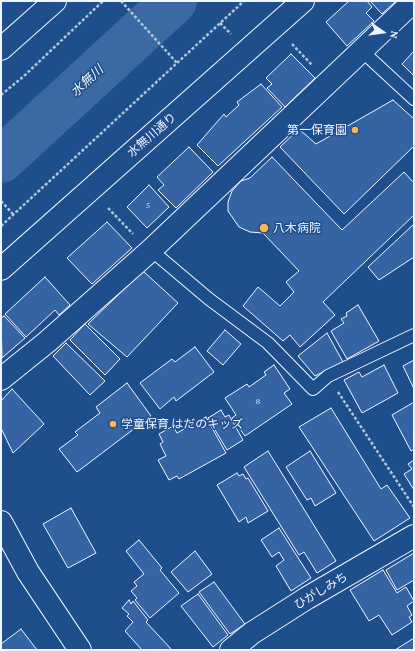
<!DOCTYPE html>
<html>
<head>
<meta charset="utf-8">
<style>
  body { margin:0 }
  #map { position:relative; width:415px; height:651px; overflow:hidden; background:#1f4e8c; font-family:"Crimson Pro",serif }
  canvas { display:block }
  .frame { position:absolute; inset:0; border:2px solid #f2f6ff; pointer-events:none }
  .north { position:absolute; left:363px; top:12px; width:40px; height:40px; -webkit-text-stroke:3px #1f4e8c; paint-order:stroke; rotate:103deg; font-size:11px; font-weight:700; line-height:16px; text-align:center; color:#f2f6ff }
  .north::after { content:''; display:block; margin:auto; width:14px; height:18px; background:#f2f6ff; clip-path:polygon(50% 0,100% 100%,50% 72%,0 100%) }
</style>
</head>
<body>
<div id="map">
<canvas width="415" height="651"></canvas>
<div class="frame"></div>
<div class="north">N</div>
</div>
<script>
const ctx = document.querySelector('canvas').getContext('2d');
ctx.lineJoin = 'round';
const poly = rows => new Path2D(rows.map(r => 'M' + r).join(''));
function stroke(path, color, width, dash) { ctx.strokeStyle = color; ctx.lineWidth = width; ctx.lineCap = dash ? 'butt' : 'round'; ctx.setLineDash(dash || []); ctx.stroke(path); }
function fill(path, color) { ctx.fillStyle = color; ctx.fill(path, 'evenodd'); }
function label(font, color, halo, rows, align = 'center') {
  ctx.font = font + ' "Crimson Pro","Noto Sans JP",serif'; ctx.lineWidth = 3; ctx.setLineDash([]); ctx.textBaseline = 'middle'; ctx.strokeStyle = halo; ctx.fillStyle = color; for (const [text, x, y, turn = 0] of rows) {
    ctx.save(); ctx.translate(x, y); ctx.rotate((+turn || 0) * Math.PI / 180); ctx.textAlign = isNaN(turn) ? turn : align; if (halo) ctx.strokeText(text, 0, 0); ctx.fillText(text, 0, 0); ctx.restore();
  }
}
stroke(poly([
  [1,160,174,1]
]), '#3b69a3', 46);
const building = poly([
  [349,1,367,1,372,7,366,13,374,21,347,46,326,22,349,1],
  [370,1,396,1,382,14,370,1],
  [414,51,414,76,402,64,414,51],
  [291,54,315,78,285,107,267,88,272,84,266,78,291,54],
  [261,84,282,107,218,166,197,145,224,114,226,117,239,105,237,102,261,84],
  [393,100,414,119,414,146,344,214,280,147,299,129,316,144,393,100],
  [189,147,213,172,176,208,158,190,164,185,157,177,189,147],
  [272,157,342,230,404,172,414,183,414,215,323,302,335,315,300,347,290,335,283,341,243,306,258,287,280,306,294,292,286,282,299,271,263,233,250,232,239,227,228,211,228,202,232,191,241,181,250,178,272,157],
  [149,185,169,207,147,228,127,207,149,185],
  [107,222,132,248,92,284,67,258,107,222],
  [414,224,414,257,379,280,368,267,414,224],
  [143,271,178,303,127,357,88,324,143,271],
  [45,277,70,305,59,315,55,310,26,337,5,314,45,277],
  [358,305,379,341,347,359,331,331,344,323,341,319,347,316,346,313,358,305],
  [4,316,25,338,2,358,1,318,4,316],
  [85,324,120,359,105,375,70,340,85,324],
  [225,330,241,344,223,365,207,351,225,330],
  [327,333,343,362,315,376,298,356,327,333],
  [66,343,105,381,90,395,53,356,66,343],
  [195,347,214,372,176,401,174,397,160,409,140,383,172,359,175,362,195,347],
  [414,360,414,389,403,366,414,360],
  [274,365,290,389,284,393,292,404,245,436,232,418,236,415,225,398,247,384,249,387,266,375,264,372,274,365],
  [384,365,398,393,362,413,344,380,359,372,362,377,384,365],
  [127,383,151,416,77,472,59,449,78,435,75,432,100,413,96,407,127,383],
  [12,389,44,424,13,453,1,428,1,401,12,389],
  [414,402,414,449,411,451,392,415,414,402],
  [331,408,381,489,387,485,410,518,374,541,299,427,331,408],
  [221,410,225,417,229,415,243,440,227,450,208,418,221,410],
  [206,417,226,453,179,479,177,476,169,480,158,460,166,456,160,444,163,442,159,434,173,426,177,433,206,417],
  [268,451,336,561,317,573,304,552,299,555,244,467,268,451],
  [310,451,336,493,315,506,311,498,307,500,286,467,310,451],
  [414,460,414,490,404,474,412,469,408,464,414,460],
  [237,473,239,476,243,474,246,479,248,478,268,511,248,523,246,517,239,522,217,485,237,473],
  [71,508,96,553,68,568,43,524,71,508],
  [279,528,311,578,291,591,276,566,284,560,279,552,272,557,261,540,279,528],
  [139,540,162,568,160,570,179,593,150,618,135,600,137,598,131,591,137,586,134,582,144,574,126,551,139,540],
  [195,551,212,574,188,592,171,572,195,551],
  [414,553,414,580,397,590,386,570,414,553],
  [383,570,397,593,406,587,414,601,407,606,412,615,409,617,412,622,392,635,379,615,369,621,350,590,383,570],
  [214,582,245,624,230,634,199,592,214,582],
  [198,594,228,635,213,647,181,606,198,594],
  [129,600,131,604,133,601,148,620,146,622,172,650,142,650,125,631,133,622,127,616,129,614,122,608,129,600],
  [21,629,37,650,1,650,1,644,21,629],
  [414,638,414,650,395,650,414,638]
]);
fill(building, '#3563a3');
stroke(building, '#f2f6ff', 1);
const service = poly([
  [362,51,414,99],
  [151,250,209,299,268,343,313,389,328,376,414,335]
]);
const minor = poly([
  [1,379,47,342,151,250,414,1],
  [231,650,252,633,307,598,414,536]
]);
const tertiary = poly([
  [1,269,303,1]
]);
const secondary = poly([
  [1,49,55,1],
  [1,522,28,572,80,650]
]);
stroke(service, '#f2f6ff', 14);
stroke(minor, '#f2f6ff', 24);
stroke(tertiary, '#f2f6ff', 24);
stroke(secondary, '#f2f6ff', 24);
stroke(poly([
  [121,1,177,63],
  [220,23,231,34],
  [292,44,312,65],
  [1,95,24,76,103,1],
  [1,201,13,214],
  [108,208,133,234],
  [1,226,244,1],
  [338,392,414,507]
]), '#b3c4dc', 2.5, [3, 2]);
stroke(service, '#1f4e8c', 12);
stroke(minor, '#1f4e8c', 22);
stroke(tertiary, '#1f4e8c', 22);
stroke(secondary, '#1f4e8c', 22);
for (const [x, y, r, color] of [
  [355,130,4,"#ffb74d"],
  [264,228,5,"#ffb74d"],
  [113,424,4,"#ffb74d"]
]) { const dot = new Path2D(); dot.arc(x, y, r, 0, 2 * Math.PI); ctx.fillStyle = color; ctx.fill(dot); stroke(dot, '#1f4e8c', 1.5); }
label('10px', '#c3d1e8', null, [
  ["5",148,205],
  ["8",258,401]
]);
label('12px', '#f2f6ff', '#1f4e8c', [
  ["第一保育園",347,130,"right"],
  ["八木病院",273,228],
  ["学童保育 はだのキッズ",121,424]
], 'left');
label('12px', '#f2f6ff', '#1f4e8c', [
  ["水無川通り",152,135,-41],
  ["ひがしみち",321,591,-31]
]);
label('italic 13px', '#f2f6ff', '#1f4e8c', [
  ["水無川",87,81,-43]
]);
</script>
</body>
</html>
